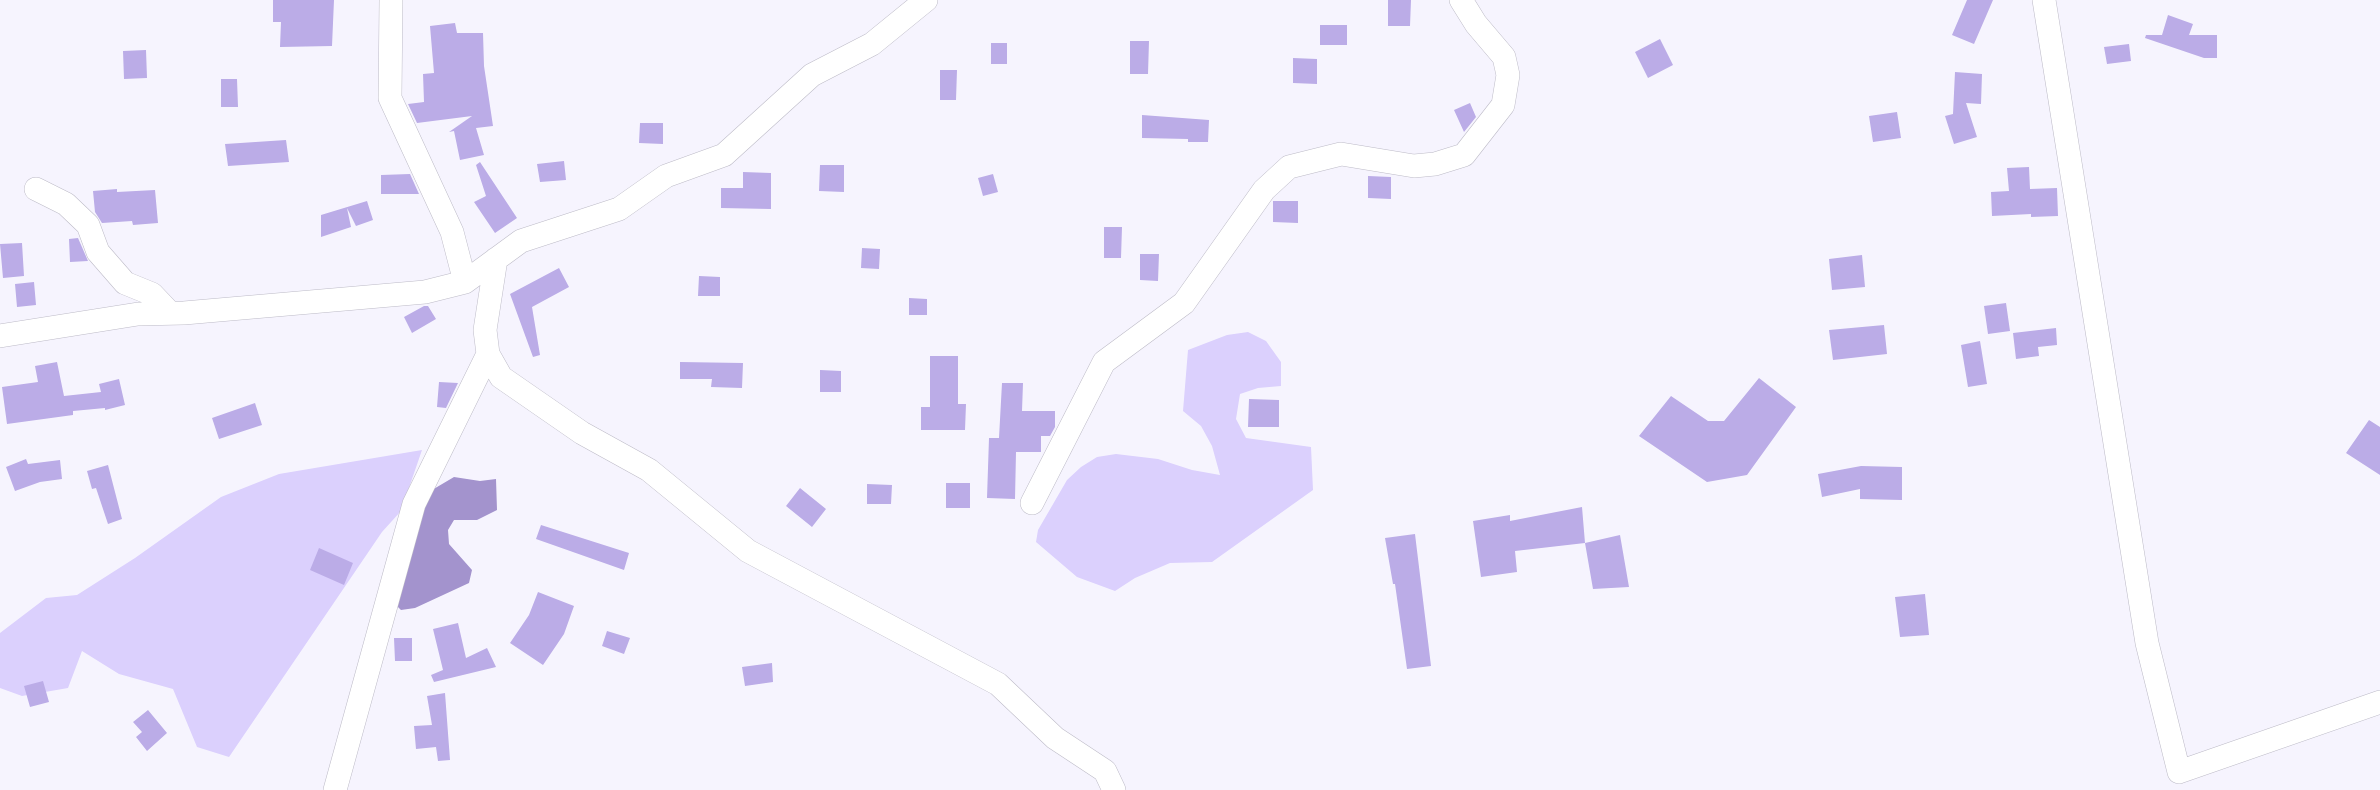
<!DOCTYPE html>
<html>
<head>
<meta charset="utf-8">
<style>
  body { margin:0 }
  canvas { display:block; background:#f6f4fe }
</style>
</head>
<body>
<canvas width="2380" height="790"></canvas>
<script>
const ctx = document.querySelector('canvas').getContext('2d');
ctx.lineJoin = 'round';
function fill(path, color) { ctx.fillStyle = color; ctx.fill(path, 'evenodd'); }
const poly = rows => new Path2D(rows.map(r => 'M' + r).join(''));
function stroke(path, color, width, dash) { ctx.strokeStyle = color; ctx.lineWidth = width; ctx.lineCap = dash ? 'butt' : 'round'; ctx.setLineDash(dash || []); ctx.stroke(path); }
fill(poly([
  [1248,332,1266,341,1281,362,1281,386,1258,388,1240,394,1236,419,1246,438,1311,447,1313,490,1212,562,1170,563,1135,578,1115,591,1077,577,1036,542,1038,530,1067,480,1081,467,1097,457,1116,454,1158,459,1192,470,1220,475,1212,446,1201,426,1183,411,1188,350,1227,335],
  [422,450,401,511,382,532,229,757,197,747,173,689,119,674,82,651,68,688,22,696,0,688,0,633,46,598,77,595,135,558,221,497,279,474]
]), '#dbd0fd');
fill(poly([
  [454,477,480,481,496,479,497,510,477,520,454,520,448,530,449,544,472,570,469,583,415,608,401,610,394,603,416,520,432,490]
]), '#a393cd');
fill(poly([
  [273,0,334,0,332,46,280,47,281,22,273,22],
  [1388,0,1411,0,1410,26,1388,26],
  [1967,0,1993,0,1974,44,1952,35],
  [2168,15,2193,24,2189,35,2217,35,2217,58,2204,58,2145,38,2146,35,2162,35],
  [455,23,457,33,483,33,484,66,493,126,476,128,484,155,460,160,454,131,449,132,472,116,417,123,408,104,424,102,423,74,434,73,430,26],
  [1320,25,1347,25,1347,45,1320,45],
  [1660,39,1673,65,1648,78,1635,52],
  [1130,41,1149,41,1148,74,1130,74],
  [991,43,1007,43,1007,64,991,64],
  [2129,44,2131,61,2107,64,2104,47],
  [146,50,147,78,124,79,123,51],
  [1293,58,1317,59,1317,84,1293,83],
  [940,70,957,70,956,100,940,100],
  [1955,72,1982,74,1981,104,1966,103,1977,137,1954,144,1945,116,1953,114],
  [221,79,237,79,238,107,221,107],
  [1470,103,1476,117,1464,132,1454,110],
  [1897,112,1901,138,1873,142,1869,116],
  [1142,115,1209,120,1208,142,1188,142,1188,139,1142,138],
  [640,123,663,123,663,144,639,143],
  [286,140,289,162,228,166,225,144],
  [564,161,566,180,540,182,537,164],
  [480,162,517,218,495,233,474,202,486,196,476,165],
  [820,165,844,165,844,192,819,191],
  [2029,167,2030,189,2057,188,2058,216,2031,217,2031,214,1992,216,1991,192,2009,191,2007,168],
  [743,172,771,173,771,209,721,208,721,188,743,188],
  [410,174,419,194,381,194,381,175],
  [993,174,998,192,983,196,978,178],
  [1368,176,1391,177,1391,199,1368,198],
  [117,189,117,192,155,190,158,223,133,225,132,221,102,223,95,212,93,191],
  [367,201,373,220,356,226,347,208,351,227,321,237,321,215],
  [1273,201,1298,201,1298,223,1273,222],
  [1104,227,1122,227,1121,258,1104,258],
  [78,238,88,261,70,262,69,239],
  [22,243,24,276,3,278,0,244],
  [862,248,880,249,879,269,861,268],
  [1140,254,1159,254,1158,281,1140,280],
  [1862,255,1865,287,1832,290,1829,259],
  [559,268,569,287,532,307,540,355,533,357,510,294],
  [699,276,720,277,720,296,698,296],
  [34,282,36,305,17,307,15,284],
  [909,298,927,299,927,315,909,315],
  [2006,303,2010,331,1988,334,1984,306],
  [424,306,428,306,436,319,412,333,404,317],
  [1884,325,1887,354,1833,360,1829,330],
  [2056,328,2057,345,2038,347,2039,356,2016,359,2013,333],
  [1980,341,1987,384,1968,387,1961,345],
  [930,356,958,356,958,404,966,404,965,430,921,430,921,407,930,407],
  [57,362,64,396,101,392,99,384,119,379,125,405,105,410,105,408,73,411,73,415,7,424,2,387,38,382,35,366],
  [680,362,743,363,742,388,711,387,712,379,680,379],
  [820,370,841,371,841,392,820,392],
  [1759,378,1796,407,1747,475,1707,482,1639,436,1671,396,1708,421,1724,421],
  [439,382,458,383,446,408,437,407],
  [1002,383,1023,383,1022,411,1055,411,1055,427,1050,436,1041,436,1041,452,1016,452,1015,499,987,498,989,438,999,438],
  [1249,399,1279,400,1279,427,1248,427],
  [255,403,262,425,219,439,212,418],
  [2369,420,2380,427,2380,475,2346,453],
  [26,459,28,464,60,460,62,479,40,482,15,491,6,467],
  [108,465,122,519,108,524,96,488,92,489,87,471],
  [1861,466,1902,467,1902,500,1860,499,1860,489,1822,497,1818,474],
  [946,483,970,483,970,508,946,508],
  [867,484,892,485,891,504,867,504],
  [800,488,826,509,812,527,786,506],
  [1582,507,1585,543,1515,551,1517,572,1481,577,1473,521,1510,515,1510,521],
  [541,525,629,553,624,570,536,539],
  [1415,534,1431,666,1407,669,1395,584,1393,584,1385,538],
  [1620,535,1629,587,1593,589,1585,543],
  [319,548,353,563,344,585,310,570],
  [538,592,574,606,564,634,543,665,510,643,529,615],
  [1925,594,1929,635,1900,637,1895,597],
  [458,623,466,658,487,648,496,667,434,682,431,675,443,670,433,629],
  [607,631,630,638,624,654,602,646],
  [394,638,412,638,412,661,395,661],
  [772,663,773,682,745,686,742,667],
  [43,681,49,702,30,707,24,686],
  [445,693,450,760,438,761,436,747,416,749,414,726,432,725,427,696],
  [148,710,167,733,147,751,136,737,142,732,133,722]
]), '#bbace7');
const street = poly([
  [391,0,390,98,452,232,465,282],
  [2044,0,2147,643,2179,772,2380,702],
  [36,189,66,204,88,225,98,252,125,283,152,294,170,313],
  [496,259,485,330,488,354,501,377,582,433,649,470,748,551,998,684,1055,738,1105,771,1114,790],
  [0,336,138,314,184,313,425,292,465,282,521,241,619,209,666,176,724,155,812,75,872,44,926,0],
  [1032,503,1104,362,1184,303,1264,190,1289,167,1341,154,1414,166,1435,164,1464,155,1503,105,1508,75,1504,57,1476,24,1461,0],
  [335,790,414,504,488,354]
]);
stroke(street, '#bdbbc7', 24);
stroke(street, '#fff', 23);
</script>
</body>
</html>
